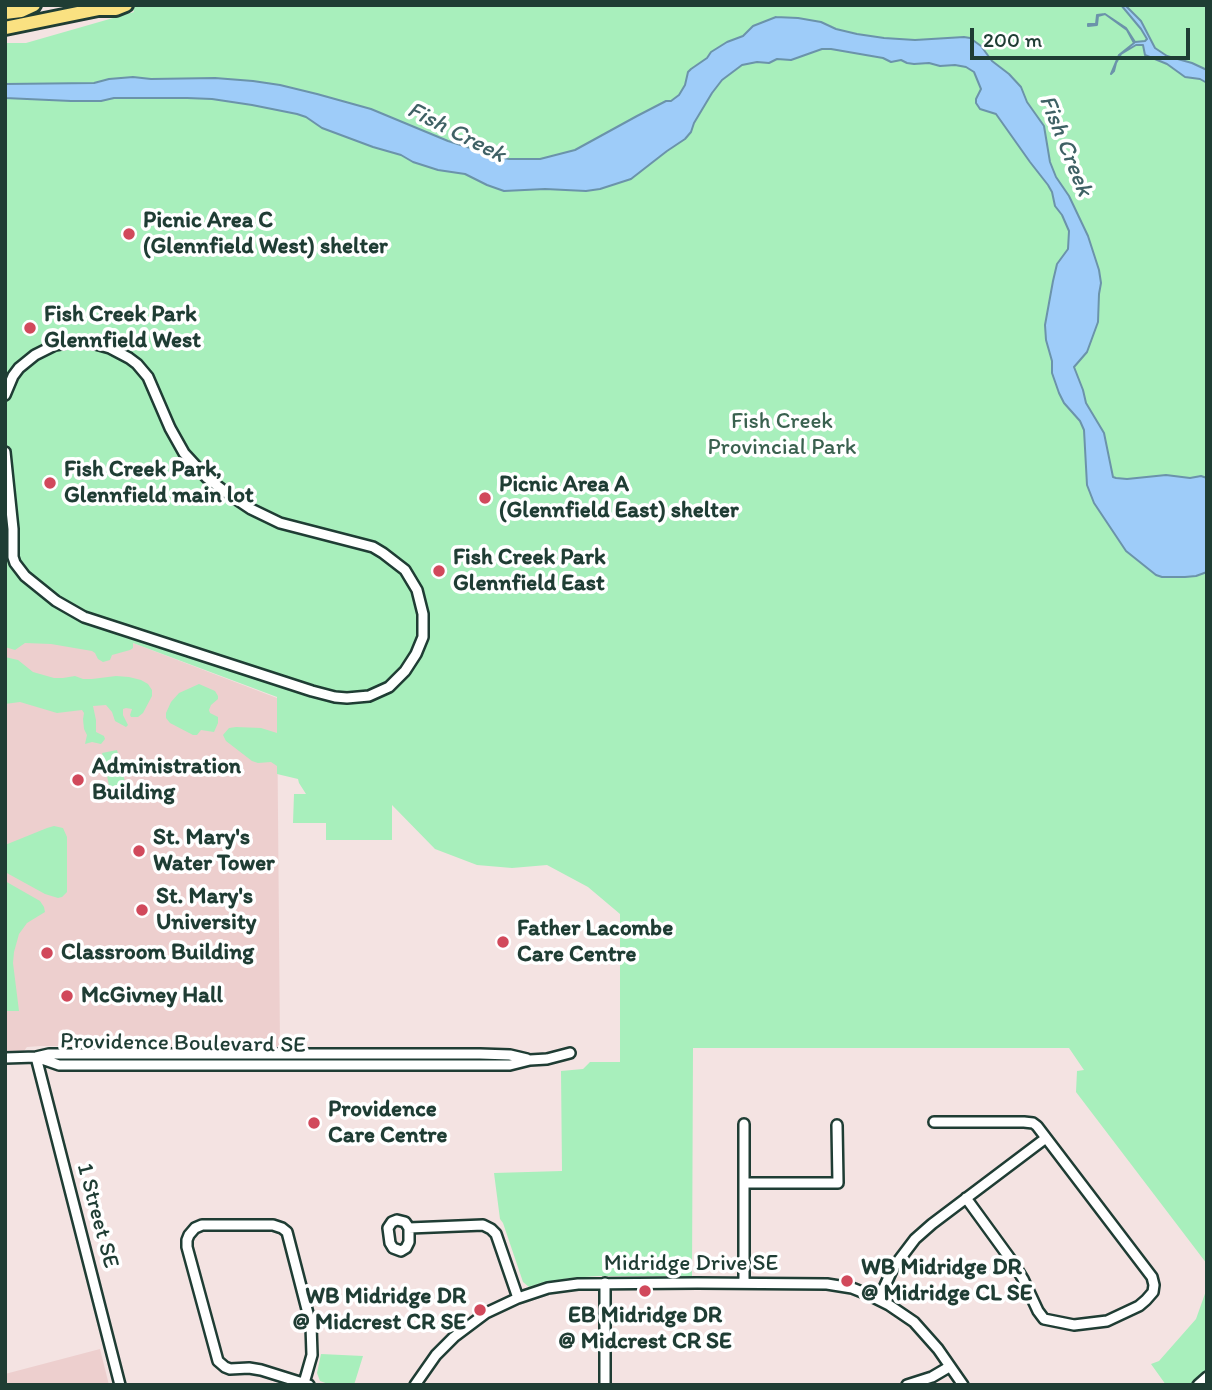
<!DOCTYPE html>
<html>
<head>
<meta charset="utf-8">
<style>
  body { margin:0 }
  #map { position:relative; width:1212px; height:1390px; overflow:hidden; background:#f4e3e2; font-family:Itim,sans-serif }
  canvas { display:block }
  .frame { position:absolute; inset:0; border:7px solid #1f3d34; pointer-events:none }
  .scale { position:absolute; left:970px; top:28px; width:220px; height:32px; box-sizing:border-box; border:4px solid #1f3d34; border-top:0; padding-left:9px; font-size:21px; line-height:24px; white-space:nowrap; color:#1f3d34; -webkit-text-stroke:5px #fff; paint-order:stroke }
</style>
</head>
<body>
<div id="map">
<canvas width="1212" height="1390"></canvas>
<div class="frame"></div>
<div class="scale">200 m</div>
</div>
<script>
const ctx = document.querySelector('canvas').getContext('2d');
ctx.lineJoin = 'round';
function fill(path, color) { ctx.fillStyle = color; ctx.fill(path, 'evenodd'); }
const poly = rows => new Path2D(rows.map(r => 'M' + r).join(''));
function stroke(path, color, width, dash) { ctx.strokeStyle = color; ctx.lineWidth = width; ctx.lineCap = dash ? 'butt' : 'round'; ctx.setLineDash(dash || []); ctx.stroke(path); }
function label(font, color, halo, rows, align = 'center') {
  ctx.font = font + ' Itim,sans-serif'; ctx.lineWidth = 7; ctx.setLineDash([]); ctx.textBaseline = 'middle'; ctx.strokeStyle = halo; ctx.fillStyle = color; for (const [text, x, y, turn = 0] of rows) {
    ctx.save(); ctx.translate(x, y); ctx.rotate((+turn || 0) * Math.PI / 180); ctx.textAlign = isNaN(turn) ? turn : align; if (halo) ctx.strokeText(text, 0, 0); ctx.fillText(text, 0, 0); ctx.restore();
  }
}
fill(poly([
  [5,618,112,635,277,698,280,1047,41,1046,27,1047,24,1051,5,1051],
  [100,1349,109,1385,5,1385,5,1374]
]), '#edcfce');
fill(poly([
  [138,5,1207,5,1207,1264,1076,1092,1077,1071,1084,1070,1069,1048,693,1048,692,1276,599,1276,570,1278,541,1283,529,1287,523,1282,503,1223,500,1219,494,1173,562,1171,561,1071,583,1069,590,1062,620,1062,620,914,588,887,547,865,512,868,477,865,435,849,392,805,392,840,326,840,326,823,293,823,294,794,306,794,299,783,298,779,277,774,277,766,271,762,258,763,252,761,226,741,223,735,229,728,236,727,261,728,277,733,277,697,133,643,133,648,130,650,112,655,110,660,103,662,98,659,95,653,92,651,51,644,25,643,15,650,5,647,5,43,26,43,134,12,132,8],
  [5,657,18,660,33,672,54,678,63,678,75,676,83,679,92,679,116,676,129,677,141,680,148,684,152,690,152,696,143,713,138,717,131,717,130,715,132,709,126,708,123,709,123,715,128,725,126,727,115,721,112,712,106,705,93,706,96,720,96,732,104,736,105,739,101,744,92,742,85,744,87,735,84,729,83,719,84,713,82,710,57,713,20,702,5,704],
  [199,684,215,691,218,696,218,699,211,705,209,710,210,713,218,717,218,723,214,732,201,730,197,735,193,735,170,723,166,718,166,713,171,702,179,693],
  [117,750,126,786,110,790,102,753],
  [54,826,63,828,67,837,67,892,62,897,58,898,45,894,5,872,5,845,47,828],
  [5,881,40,901,44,907,45,912,27,923,19,934,14,952,13,963,19,1011,5,1011],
  [1207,1288,1207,1370,1192,1385,1166,1385,1151,1364,1159,1361,1196,1319],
  [321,1354,363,1356,354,1385,331,1385,320,1381,317,1373]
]), '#a8efbc');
const water = poly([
  [1121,5,1125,5,1141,21,1155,48,1167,56,1192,63,1207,70,1207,83,1200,79,1185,77,1167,64,1145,55,1143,45,1136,45,1121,54,1116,63,1114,71,1111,74,1119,55,1134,43,1127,30,1105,14,1098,16,1097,25,1088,26,1088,24,1096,24,1097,15,1105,14,1126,28,1135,42,1145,41,1147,39,1141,29,1121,5],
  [776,17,798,18,821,22,836,29,857,34,884,38,915,40,964,37,970,38,981,46,992,61,1009,74,1021,87,1027,102,1044,126,1050,162,1056,177,1069,196,1088,236,1099,270,1101,283,1099,294,1098,322,1087,352,1074,367,1083,390,1086,403,1104,433,1113,477,1116,478,1127,479,1166,475,1190,478,1201,476,1207,478,1207,572,1196,576,1185,577,1162,577,1156,575,1126,551,1094,503,1087,485,1084,430,1080,421,1064,403,1059,393,1052,373,1052,361,1046,340,1045,325,1053,281,1057,264,1068,249,1069,231,1062,215,1055,206,1052,192,1048,185,1030,162,996,114,980,109,976,103,976,99,981,89,974,72,966,67,955,65,940,66,929,63,914,64,907,63,901,60,891,62,883,58,831,49,822,49,791,60,777,59,769,63,757,62,742,65,722,80,712,93,694,123,691,132,685,139,667,151,631,179,600,189,586,191,545,189,504,191,487,185,465,174,438,170,413,162,401,155,373,147,322,128,306,117,297,114,252,105,212,99,187,98,114,98,101,101,71,101,5,98,5,84,94,83,109,79,133,77,151,79,215,78,253,81,280,85,317,94,371,109,448,141,499,157,509,159,540,159,575,150,637,116,666,101,671,101,679,95,685,85,688,72,691,69,707,58,711,52,727,42,743,36,753,26,776,17]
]);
fill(water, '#9eccf9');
stroke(water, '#6b93aa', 2);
const minor = poly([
  [5,395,13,376,19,368,35,355,55,345,66,343,92,343,110,348,129,358,137,364,148,377,170,428,184,453,207,478,227,493,251,509,280,523,373,547,383,553,405,570,417,590,423,614,423,637,416,654,405,671,389,687,369,696,347,698,335,697,312,691,84,617,56,601,25,576,15,563,13,557,13,529,5,452],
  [36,1057,59,1065,510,1065,530,1060,547,1059,570,1053],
  [36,1057,120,1385],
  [5,1058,36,1057,49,1054,480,1054,510,1055,527,1059],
  [934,1122,1024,1122,1033,1123,1037,1126,1152,1277,1154,1285,1153,1292,1146,1300,1139,1306,1107,1321,1074,1325,1044,1319,1038,1311,1023,1279,1014,1264,966,1198],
  [745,1183,838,1183,837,1125],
  [409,1228,409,1242,406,1248,401,1251,393,1248,390,1243,388,1228,392,1222,397,1220,405,1222,409,1228,483,1225,491,1229,496,1234,518,1298],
  [605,1283,605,1385],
  [744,1283,744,1124],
  [879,1299,893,1268,915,1239,932,1224,1046,1138],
  [304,1383,312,1355,311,1325,287,1232,282,1228,273,1225,202,1225,195,1228,189,1235,187,1240,187,1247,218,1361,225,1367,230,1369,249,1368,261,1370,309,1385],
  [415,1385,436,1355,454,1337,486,1313,518,1298,548,1288,578,1284,697,1283,827,1284,852,1288,867,1294,889,1305,914,1322,938,1349,963,1385],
  [907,1385,932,1377,949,1367],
  [1198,1385,1207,1377]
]);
const highway = poly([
  [5,13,21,11,34,5],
  [5,28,98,9,116,9,126,5]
]);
stroke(minor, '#1f3d34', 14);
stroke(highway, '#1f3d34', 18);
stroke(minor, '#fff', 9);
stroke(highway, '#fae181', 12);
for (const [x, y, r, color] of [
  [129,234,7,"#d1495b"],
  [30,328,7,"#d1495b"],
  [50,483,7,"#d1495b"],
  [485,498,7,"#d1495b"],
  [439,571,7,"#d1495b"],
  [78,780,7,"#d1495b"],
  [139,851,7,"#d1495b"],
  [142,910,7,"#d1495b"],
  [503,942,7,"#d1495b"],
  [47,953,7,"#d1495b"],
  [67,996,7,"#d1495b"],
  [314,1123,7,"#d1495b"],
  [847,1281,7,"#d1495b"],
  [645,1291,7,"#d1495b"],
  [480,1310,7,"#d1495b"]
]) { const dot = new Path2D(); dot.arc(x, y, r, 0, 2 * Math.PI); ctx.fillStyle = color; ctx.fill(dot); stroke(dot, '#fff', 2.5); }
label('bold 23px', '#1f3d34', '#fff', [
  ["Picnic Area C",143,221],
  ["(Glennfield West) shelter",143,247],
  ["Fish Creek Park",44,315],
  ["Glennfield West",44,341],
  ["Fish Creek Park,",64,470],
  ["Glennfield main lot",64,496],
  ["Picnic Area A",499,485],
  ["(Glennfield East) shelter",499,511],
  ["Fish Creek Park",453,558],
  ["Glennfield East",453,584],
  ["Administration",92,767],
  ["Building",92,793],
  ["St. Mary's",153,838],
  ["Water Tower",153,864],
  ["St. Mary's",156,897],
  ["University",156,923],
  ["Father Lacombe",517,929],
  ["Care Centre",517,955],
  ["Classroom Building",61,953],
  ["McGivney Hall",81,996],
  ["Providence",328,1110],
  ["Care Centre",328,1136],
  ["WB Midridge DR",861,1268],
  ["@ Midridge CL SE",861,1294],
  ["WB Midridge DR",466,1297,"right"],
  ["@ Midcrest CR SE",466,1323,"right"],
  ["EB Midridge DR",645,1316,"center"],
  ["@ Midcrest CR SE",645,1342,"center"]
], 'left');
label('23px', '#3a614f', '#fff', [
  ["Fish Creek",782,422],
  ["Provincial Park",782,448]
]);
label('23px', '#1f3d34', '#fff', [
  ["Providence Boulevard SE",183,1044,1],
  ["1 Street SE",97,1216,75],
  ["Midridge Drive SE",691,1264]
]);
label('italic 24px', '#3f6165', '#fff', [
  ["Fish Creek",456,133,27],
  ["Fish Creek",1065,146,68]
]);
</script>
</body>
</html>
